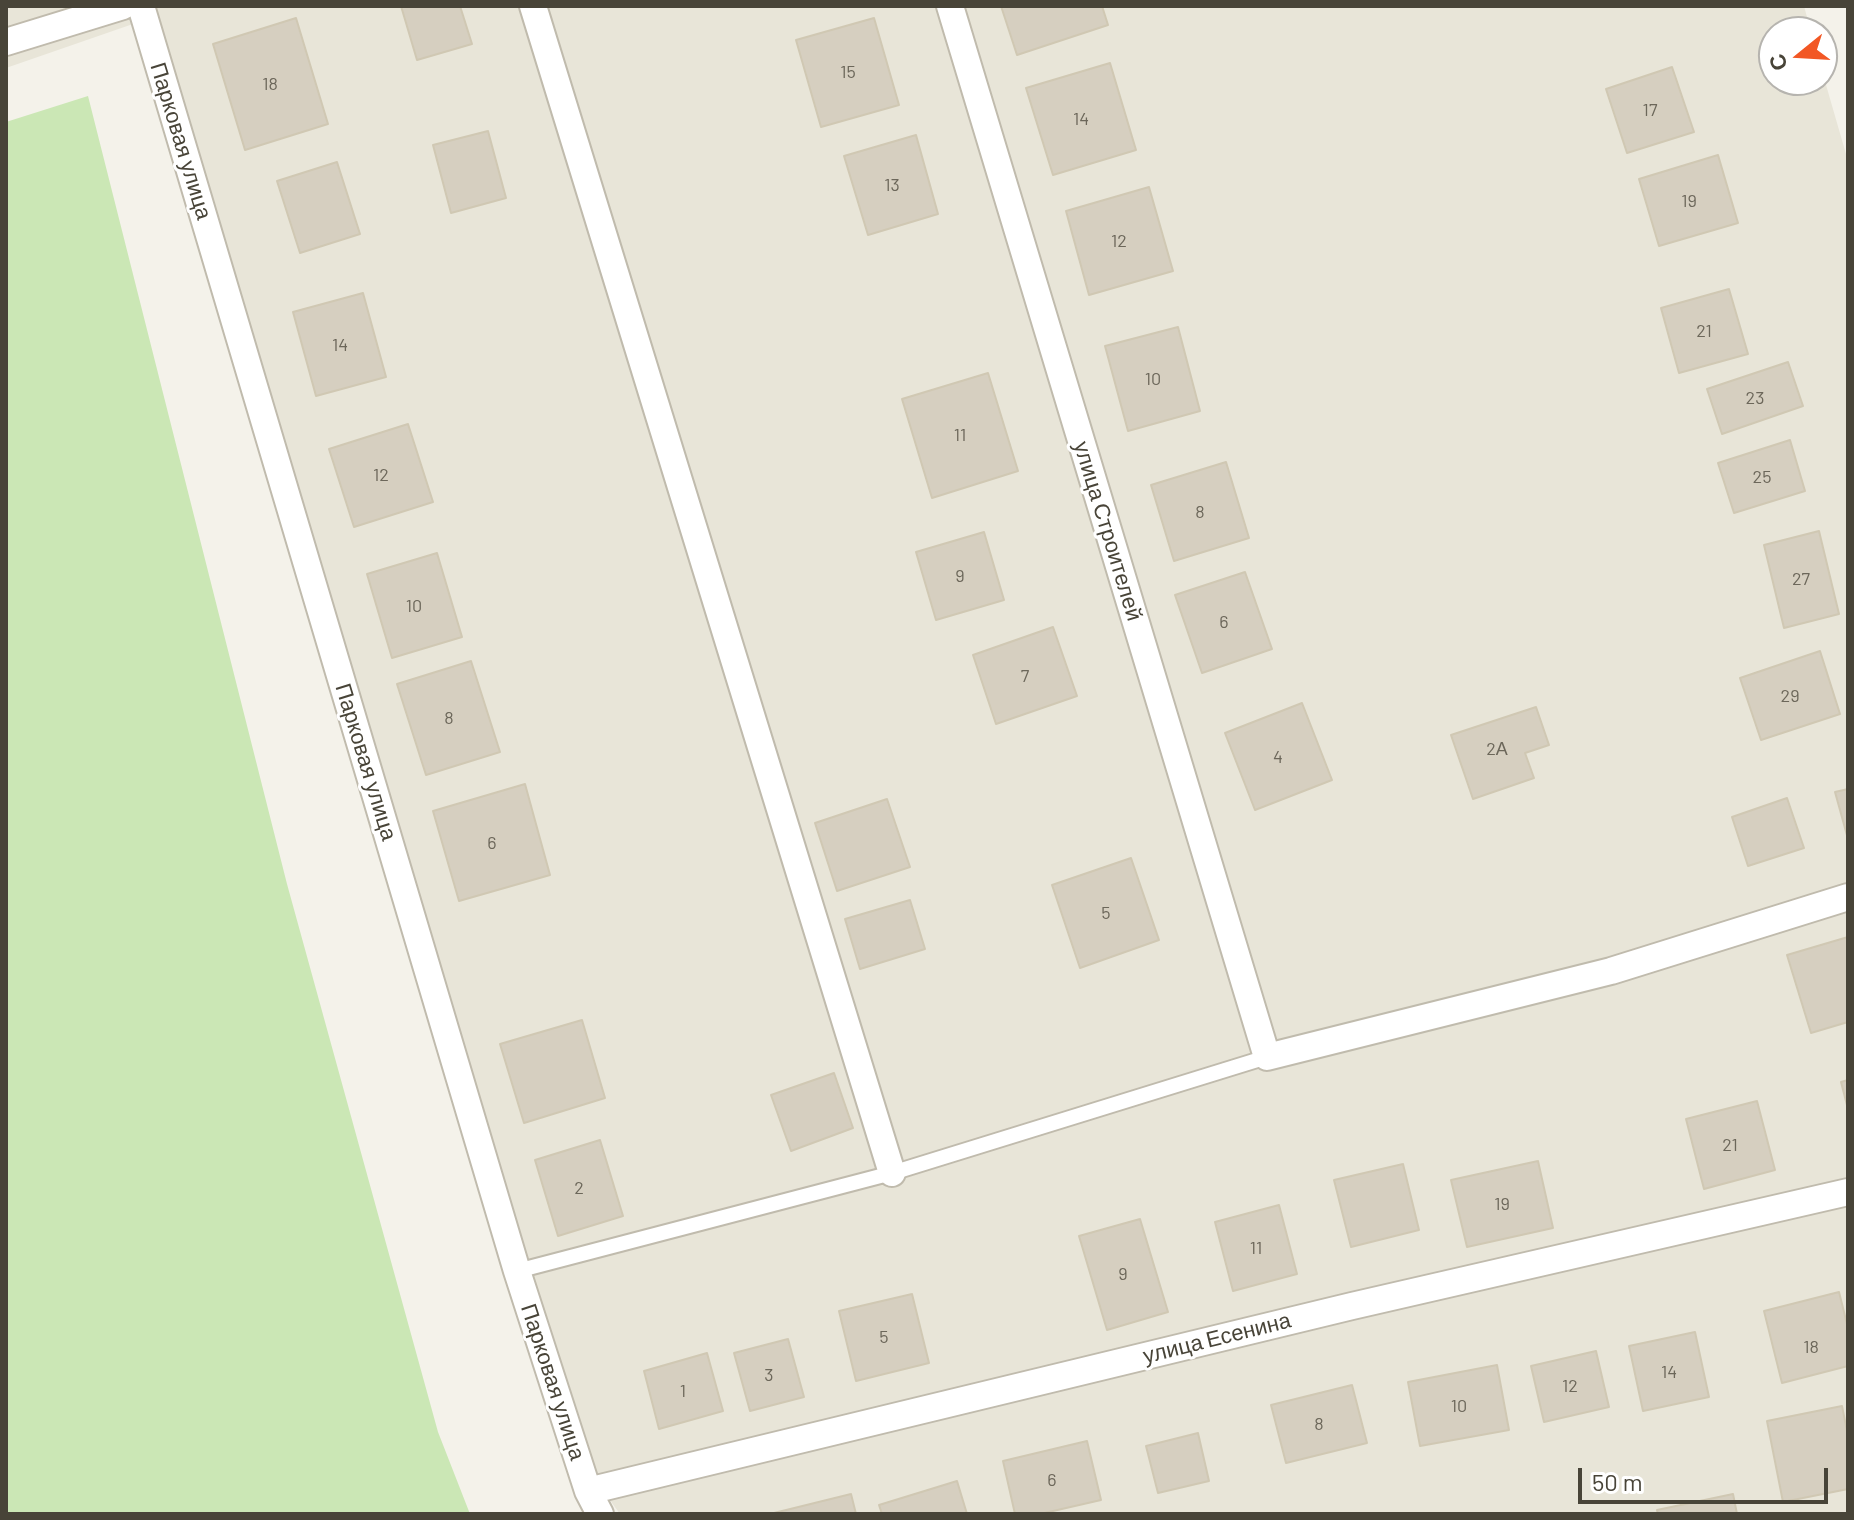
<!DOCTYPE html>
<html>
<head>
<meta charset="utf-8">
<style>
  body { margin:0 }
  #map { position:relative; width:1854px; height:1520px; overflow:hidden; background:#f4f2ea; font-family:Barlow,sans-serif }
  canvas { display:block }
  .frame { position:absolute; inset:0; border:8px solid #484438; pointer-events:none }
  .north { position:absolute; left:1758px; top:16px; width:80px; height:80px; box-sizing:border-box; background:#fff; border:2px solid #b6b4af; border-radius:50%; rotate:252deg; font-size:22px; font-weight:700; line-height:32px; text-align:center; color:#484438 }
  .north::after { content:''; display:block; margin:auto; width:28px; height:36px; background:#f25724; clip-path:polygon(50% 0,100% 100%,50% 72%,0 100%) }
  .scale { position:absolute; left:1578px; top:1468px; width:250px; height:36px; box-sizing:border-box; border:4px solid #484438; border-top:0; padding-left:10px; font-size:24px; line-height:28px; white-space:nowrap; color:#484438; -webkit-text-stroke:6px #fff; paint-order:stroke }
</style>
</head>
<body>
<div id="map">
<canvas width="1854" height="1520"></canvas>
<div class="frame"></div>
<div class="north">С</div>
<div class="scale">50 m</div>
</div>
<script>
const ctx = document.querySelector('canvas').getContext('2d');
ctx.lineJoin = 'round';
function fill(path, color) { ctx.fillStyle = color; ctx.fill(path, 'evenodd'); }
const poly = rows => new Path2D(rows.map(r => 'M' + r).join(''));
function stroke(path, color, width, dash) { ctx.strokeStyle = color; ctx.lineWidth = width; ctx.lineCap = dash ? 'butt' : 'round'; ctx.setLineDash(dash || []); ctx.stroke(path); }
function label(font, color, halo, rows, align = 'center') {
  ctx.font = font + ' Barlow,sans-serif'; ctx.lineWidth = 6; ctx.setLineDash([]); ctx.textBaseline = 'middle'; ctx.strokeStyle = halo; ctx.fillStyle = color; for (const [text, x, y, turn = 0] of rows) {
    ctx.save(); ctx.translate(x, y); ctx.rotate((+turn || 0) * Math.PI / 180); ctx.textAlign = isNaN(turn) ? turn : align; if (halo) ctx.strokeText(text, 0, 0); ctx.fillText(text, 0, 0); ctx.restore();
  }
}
fill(poly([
  [6,6,1804,6,1811,32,1774,32,1774,80,1822,80,1822,71,1848,161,1848,1514,620,1514,589,1471,156,16,6,68]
]), '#e8e5d8');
fill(poly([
  [88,96,287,884,438,1432,470,1514,6,1514,6,122]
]), '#cbe7b5');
const building = poly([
  [401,6,460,6,472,44,417,60,401,6],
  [1001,6,1102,6,1108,25,1017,55,1001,6],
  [296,18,328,124,245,150,213,44,296,18],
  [874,18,899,105,821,127,796,40,874,18],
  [1110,63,1136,150,1053,175,1026,88,1110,63],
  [1672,67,1694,132,1627,153,1606,89,1672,67],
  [488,131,506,198,451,213,433,145,488,131],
  [916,135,938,214,868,235,844,156,916,135],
  [1718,155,1738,223,1659,246,1639,179,1718,155],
  [337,162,360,234,300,253,277,181,337,162],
  [1149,187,1173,271,1089,295,1066,211,1149,187],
  [1729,289,1748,354,1679,373,1661,308,1729,289],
  [363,293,386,377,316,396,293,312,363,293],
  [1178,327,1200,411,1128,431,1105,346,1178,327],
  [1788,362,1803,406,1722,434,1707,389,1788,362],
  [988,373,1018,471,932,498,902,399,988,373],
  [408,424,433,502,354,527,329,449,408,424],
  [1790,440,1805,491,1734,513,1718,463,1790,440],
  [1226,462,1249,538,1174,561,1151,485,1226,462],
  [1819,531,1839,614,1784,628,1764,545,1819,531],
  [984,532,1004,600,936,620,916,552,984,532],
  [437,553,462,637,392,658,367,574,437,553],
  [1245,572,1272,649,1202,673,1175,595,1245,572],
  [1053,627,1077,696,996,724,973,655,1053,627],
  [1820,651,1840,714,1761,740,1740,678,1820,651],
  [471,661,500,752,426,775,397,684,471,661],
  [1302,703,1332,780,1255,810,1225,733,1302,703],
  [1536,707,1549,745,1525,753,1534,778,1473,799,1451,735,1536,707],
  [525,784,550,875,459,901,433,811,525,784],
  [1848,789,1848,839,1835,792,1848,789],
  [1787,798,1804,848,1748,866,1732,817,1787,798],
  [887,799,910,867,837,891,815,823,887,799],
  [1131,858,1159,940,1080,968,1052,885,1131,858],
  [910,900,925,949,860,969,845,919,910,900],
  [1848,937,1848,1022,1811,1033,1787,955,1848,937],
  [582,1020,605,1098,524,1123,500,1044,582,1020],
  [834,1073,853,1128,791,1151,771,1095,834,1073],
  [1848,1080,1848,1109,1841,1082,1848,1080],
  [1757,1101,1775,1170,1704,1189,1686,1119,1757,1101],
  [600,1140,623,1216,558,1236,535,1160,600,1140],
  [1538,1161,1553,1228,1467,1247,1451,1180,1538,1161],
  [1403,1164,1419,1230,1351,1247,1334,1180,1403,1164],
  [1279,1205,1297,1274,1233,1291,1215,1222,1279,1205],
  [1140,1219,1168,1312,1107,1330,1079,1236,1140,1219],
  [1839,1292,1848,1328,1848,1366,1782,1383,1764,1311,1839,1292],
  [912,1294,929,1363,856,1381,839,1311,912,1294],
  [1695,1332,1709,1397,1643,1411,1629,1346,1695,1332],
  [788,1339,804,1397,750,1411,734,1353,788,1339],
  [1596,1351,1609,1407,1544,1422,1531,1366,1596,1351],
  [707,1353,723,1411,659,1429,644,1371,707,1353],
  [1497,1365,1509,1430,1420,1446,1408,1382,1497,1365],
  [1352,1385,1367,1443,1286,1463,1271,1405,1352,1385],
  [1842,1406,1848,1436,1848,1489,1783,1502,1767,1421,1842,1406],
  [1198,1433,1209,1481,1158,1493,1146,1446,1198,1433],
  [1087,1441,1101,1500,1040,1514,1015,1514,1003,1461,1087,1441],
  [957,1481,967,1514,882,1514,879,1505,957,1481],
  [851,1494,856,1514,770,1514,851,1494],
  [1733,1494,1737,1514,1658,1514,1657,1510,1733,1494]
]);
fill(building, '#d6cfc0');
stroke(building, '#d0c8b3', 2);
const service = poly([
  [517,1271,892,1173,1267,1057]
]);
const minor = poly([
  [141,6,517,1271,588,1491,600,1514],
  [533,6,892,1173],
  [950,6,1267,1057,1611,971,1848,897],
  [6,42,123,6],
  [588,1491,1352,1306,1848,1192]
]);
stroke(service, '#c0bbad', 18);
stroke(minor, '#c0bbad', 30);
stroke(service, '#fff', 14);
stroke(minor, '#fff', 26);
label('18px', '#6c675a', null, [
  ["15",848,72],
  ["18",270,84],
  ["17",1650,110],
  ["14",1081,119],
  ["13",892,185],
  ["19",1689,201],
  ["12",1119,241],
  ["21",1704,331],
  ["14",340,345],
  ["10",1153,379],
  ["23",1755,398],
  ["11",960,435],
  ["12",381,475],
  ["25",1762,477],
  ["8",1200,512],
  ["9",960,576],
  ["27",1801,579],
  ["10",414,606],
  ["6",1224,622],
  ["7",1025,676],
  ["29",1790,696],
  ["8",449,718],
  ["2А",1497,749],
  ["4",1278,757],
  ["6",492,843],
  ["5",1106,913],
  ["21",1730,1145],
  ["2",579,1188],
  ["19",1502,1204],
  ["11",1256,1248],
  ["9",1123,1274],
  ["5",884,1337],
  ["18",1811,1347],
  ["14",1669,1372],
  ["3",769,1375],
  ["12",1570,1386],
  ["1",683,1391],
  ["10",1459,1406],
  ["8",1319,1424],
  ["6",1052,1480]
]);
label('22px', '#484438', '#fff', [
  ["Парковая улица",181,141,73],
  ["улица Строителей",1108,531,73],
  ["Парковая улица",366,762,73],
  ["улица Есенина",1217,1338,-14],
  ["Парковая улица",553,1382,72]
]);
</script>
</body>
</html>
